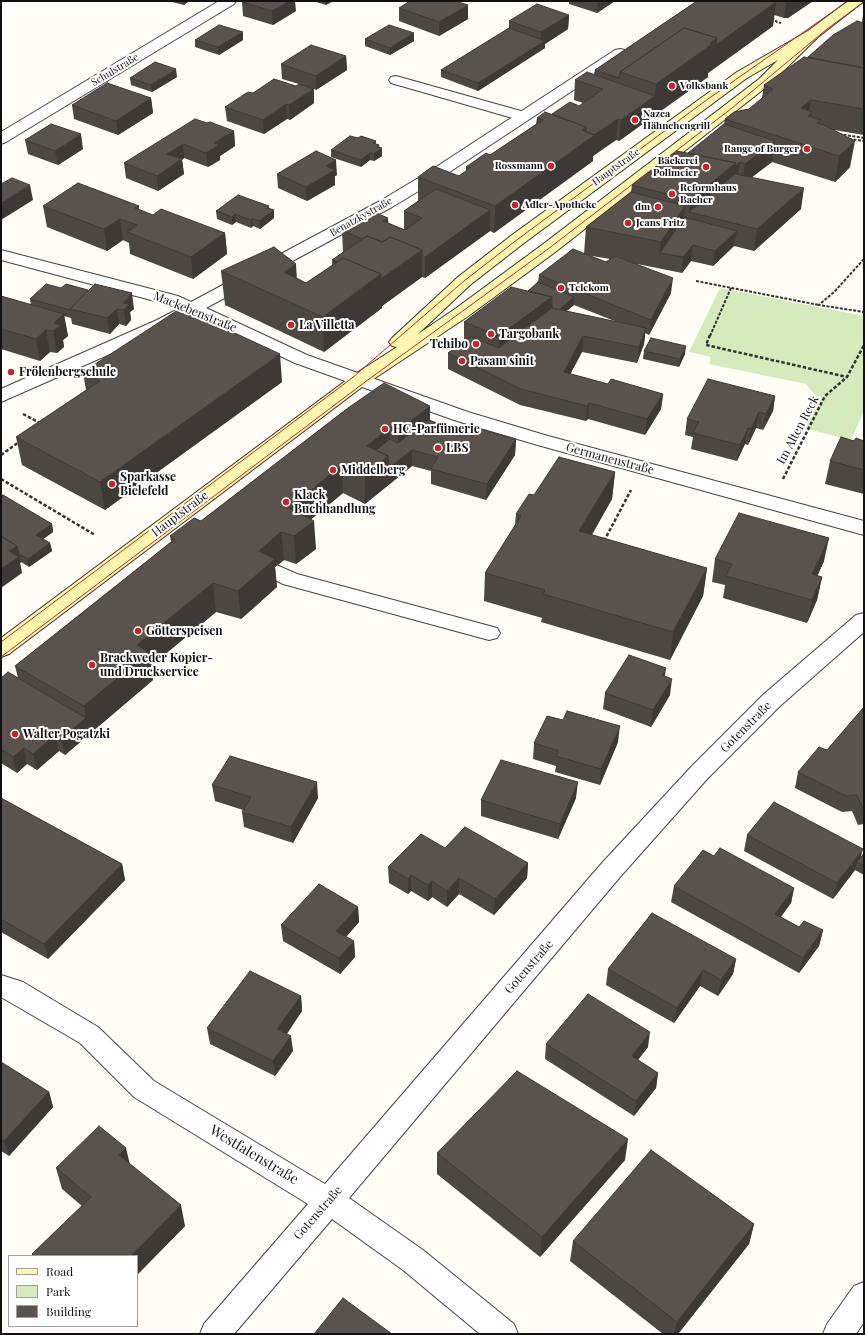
<!DOCTYPE html>
<html>
<head>
<meta charset="utf-8">
<style>
  body { margin:0 }
  #map { position:relative; width:865px; height:1335px; overflow:hidden; background:#fffdf5; font-family:"Playfair Display",serif }
  canvas { display:block }
  .frame { position:absolute; inset:0; border:2px solid #111; pointer-events:none }
  .legend { position:absolute; left:8px; top:1255px; width:130px; height:72px; box-sizing:border-box; background:#fff; border:1px solid #a0a0a0; margin:0; padding:5px 7px; list-style:none; font-size:12px; color:#111 }
  .legend li { display:flex; align-items:center; gap:8px; height:20px }
  .legend b { width:20px; border:1px solid #a0a0a0 }
</style>
</head>
<body>
<div id="map">
<canvas width="865" height="1335"></canvas>
<div class="frame"></div>
<ul class="legend">
<li><b style="height:5px;background:#fff6b0"></b>Road</li>
<li><b style="height:11px;background:#d5ebbd"></b>Park</li>
<li><b style="height:11px;background:#5a524d"></b>Building</li>
</ul>
</div>
<script>
const ctx = document.querySelector('canvas').getContext('2d');
ctx.lineJoin = 'round';
function fill(path, color) { ctx.fillStyle = color; ctx.fill(path, 'evenodd'); }
const poly = rows => new Path2D(rows.map(r => 'M' + r).join(''));
function stroke(path, color, width, dash) { ctx.strokeStyle = color; ctx.lineWidth = width; ctx.lineCap = dash ? 'butt' : 'round'; ctx.setLineDash(dash || []); ctx.stroke(path); }
function label(font, color, halo, rows, align = 'center') {
  ctx.font = font + ' "Playfair Display",serif'; ctx.lineWidth = 4; ctx.setLineDash([]); ctx.textBaseline = 'middle'; ctx.strokeStyle = halo; ctx.fillStyle = color; for (const [text, x, y, turn = 0] of rows) {
    ctx.save(); ctx.translate(x, y); ctx.rotate((+turn || 0) * Math.PI / 180); ctx.textAlign = isNaN(turn) ? turn : align; if (halo) ctx.strokeText(text, 0, 0); ctx.fillText(text, 0, 0); ctx.restore();
  }
}
fill(poly([
  [720,288,864,316,864,411,851,440,803,428,818,399,806,384,709,364,711,357,689,352]
]), '#d5ebbd');
const lane = poly([
  [396,76,528,113,531,116,528,119,523,121,391,83,389,80,391,77,396,76],
  [272,563,297,574,497,628,500,633,497,638,489,640,283,584,265,575,262,570,265,565,272,563],
  [864,1282,864,1322,856,1334,823,1334,827,1324,854,1286,864,1282]
]);
const street = poly([
  [219,1,236,1,234,4,6,142,1,144,1,132,219,1],
  [620,49,625,50,627,53,625,56,442,177,392,207,206,308,307,355,468,412,548,436,864,521,864,535,534,444,454,420,295,363,193,315,169,328,1,402,1,389,157,320,178,309,166,304,1,260,1,250,178,296,191,302,380,201,430,171,615,50,620,49],
  [864,613,864,632,780,706,708,778,620,877,349,1198,423,1250,514,1324,518,1334,480,1334,403,1270,332,1219,234,1334,200,1334,204,1324,308,1204,134,1097,80,1043,1,997,1,975,23,982,98,1027,154,1081,325,1184,602,863,692,766,764,694,856,615,864,613]
]);
const secondary = poly([
  [848,1,864,1,818,37,769,85,554,253,467,317,366,384,9,654,1,657,1,638,352,376,397,347,392,346,389,342,392,338,458,277,512,235,737,72,808,31,848,1],
  [778,60,759,79,542,245,455,309,418,334,470,285,524,243,747,78,778,60]
]);
stroke(lane, '#444', 2);
stroke(street, '#444', 2);
stroke(secondary, '#333', 2);
stroke(poly([
  [772,17,777,22,781,23],
  [839,134,864,138],
  [849,139,864,141],
  [864,259,835,291,819,305,864,312],
  [696,281,819,305],
  [710,336,731,288]
]), '#333', 2, [3, 1.5]);
stroke(poly([
  [710,335,706,345,847,377],
  [23,414,40,423],
  [1,455,19,442],
  [1,479,95,535],
  [783,479,825,396,847,377,864,345],
  [604,541,631,490]
]), '#333', 2.5, [3.5, 2]);
fill(lane, '#fff');
fill(street, '#fff');
fill(secondary, '#fff6b0');
stroke(poly([
  [1,642,352,378,464,281,518,239,708,99,848,1],
  [1,657,365,382,548,249,732,108,827,29,864,2]
]), '#c4262e', 1);
fill(poly([
  [168,1,189,1,184,5],
  [313,1,333,1,326,5],
  [569,1,615,1,597,13,569,4],
  [697,1,813,1,788,18,784,18,774,15,773,26,708,73,708,77,619,141,616,140,593,156,593,161,494,233,490,231,425,278,422,277,382,306,382,308,324,352,225,305,221,271,297,278,306,283,332,266,332,260,343,252,342,230,355,225,388,218,388,223,404,230,404,211,418,201,418,177,459,176,466,171,466,167,490,155,536,124,537,118,552,114,579,106,583,103,574,100,575,80,594,74,595,70],
  [242,2,296,11,273,25,243,16],
  [399,8,468,19,439,36,399,21],
  [569,15,568,29,545,44,545,48,478,91,441,77,441,70,509,28,509,21],
  [863,15,864,15,864,135,834,130,850,167,835,182,772,162,751,177,801,209,754,251,734,246,713,266,691,261,682,273,637,264,671,293,649,335,645,333,644,344,637,363,582,352,570,374,608,384,663,394,661,409,645,435,588,419,586,421,520,405,448,369,448,353,464,342,464,322,528,291,538,282,539,275,584,254,586,227,631,192,632,185,688,153,724,124,725,119,749,109,762,98,764,85,862,22],
  [587,255,598,257,610,259,606,262],
  [574,305,617,322,566,311],
  [243,32,243,40,219,55,195,47,195,40],
  [414,33,414,41,390,55,365,46,365,39],
  [346,56,347,70,316,90,314,89,314,103,290,120,287,119,264,134,227,121,225,107,253,93,296,86,299,84,282,79,281,64],
  [177,77,152,92,131,85,130,78],
  [151,98,153,113,118,135,74,119,72,105],
  [207,123,234,131,235,146,220,156,220,160,208,167,184,158,182,160,184,174,158,191,126,178,124,163],
  [358,138,376,141,376,144,379,145,382,156,374,161,370,160,361,167,331,157,331,150],
  [25,140,83,149,58,165,28,154],
  [277,174,337,175,335,176,335,185,307,201,278,188],
  [43,206,139,206,139,210,153,215,225,233,227,254,193,279,130,254,129,243,123,240,107,251,47,227],
  [269,208,274,210,274,218,260,229,253,226,251,228,236,222,232,225,217,219,216,211],
  [1,296,31,305,30,299,134,309,130,312,131,320,126,326,119,324,110,334,72,324,71,318,64,316,68,336,63,340,64,347,57,353,50,352,40,361,1,349],
  [644,351,685,354,679,367,643,359],
  [83,372,282,382,105,510,22,465,16,437,86,390],
  [775,396,773,411,763,430,756,428,748,445,745,444,737,461,691,449,693,437,685,435,687,419],
  [348,408,430,420,457,430,516,439,515,455,486,500,431,484,431,471,412,466,365,504,343,493,311,519,316,549,296,564,284,560,275,567,277,587,241,619,216,612,151,666,153,680,65,755,59,751,37,770,27,764,17,773,1,763,1,678,18,678,15,666,171,542,170,536,201,521],
  [854,441,864,441,864,494,825,484,830,461],
  [615,472,612,499,592,535,707,568,703,596,670,660,541,622,542,618,484,601,485,573,515,525,516,514,534,495],
  [1,497,52,524,53,532,43,539,50,543,52,551,29,567,21,562,20,563,22,573],
  [715,559,824,561,817,576,822,577,817,600,807,623,723,598,725,585,712,582],
  [665,676,670,695,651,727,603,709,605,693],
  [864,707,864,824,858,825,852,811,842,812,795,788,798,772,827,750],
  [618,742,600,785,555,772,556,766,533,759,534,743],
  [212,785,318,798,293,843,244,827,242,812,243,810,215,801],
  [1,798,122,864,125,880,48,959,1,932],
  [576,798,558,839,481,816,481,800],
  [747,835,861,857,864,853,864,875,855,870,833,899,744,851],
  [445,848,528,863,527,878,494,915,459,894,447,907,432,897,428,901,411,891,408,894,389,883,388,867],
  [714,856,794,888,791,903,781,917,799,927,823,930,819,946,799,973,671,902,674,886],
  [358,907,359,922,346,937,354,941,355,957,340,974,283,941,281,925],
  [736,959,733,974,718,996,700,986,674,1023,606,985,608,969],
  [301,996,302,1011,287,1034,293,1051,275,1076,210,1044,207,1028],
  [546,1044,648,1047,638,1060,658,1073,656,1088,634,1116,545,1059],
  [1,1062,49,1092,53,1107,9,1156,1,1151],
  [437,1153,625,1160,540,1257,437,1174],
  [130,1165,185,1226,137,1275,137,1256,33,1256,32,1254,82,1206,62,1189,56,1168],
  [754,1224,749,1244,678,1334,663,1334,570,1261,573,1241]
]), '#4d4742');
fill(poly([
  [183,1,189,1,184,5],
  [289,1,295,1,296,11,273,25,272,11],
  [326,1,333,1,326,5],
  [598,1,615,1,597,13],
  [786,1,813,1,788,18,784,18],
  [776,2,773,26,708,73,708,77,619,141,621,120,655,96,656,84,717,38],
  [468,5,468,19,439,36,439,22],
  [569,15,568,29,545,44,545,48,478,91,478,83,540,43,541,32],
  [243,32,243,40,219,55,218,47],
  [414,33,414,41,390,55,390,48],
  [346,56,347,70,316,90,316,76],
  [176,69,177,77,152,92,151,85],
  [314,89,314,103,290,120,289,105],
  [151,98,153,113,118,135,116,121],
  [811,100,807,126,801,108],
  [286,104,287,119,264,134,263,120],
  [812,112,808,137,808,116],
  [618,119,616,140,593,156,593,161,494,233,495,206,582,130,586,127,594,136],
  [234,131,235,146,220,156,220,160,208,167,206,153,214,143],
  [81,134,83,149,58,165,55,151],
  [775,141,772,162,742,185,745,164],
  [855,141,850,167,835,182,839,156],
  [183,144,184,158,182,160,184,174,158,191,157,176,167,154],
  [379,145,379,150,382,148,382,156,374,161,374,154,377,147],
  [370,153,370,160,361,167,361,160],
  [336,160,337,175,335,176,335,185,307,201,306,187,326,166],
  [740,162,737,183,689,212,690,200,736,163],
  [30,185,33,200,1,220,1,203],
  [804,188,801,209,754,251,757,229],
  [269,206,270,213,274,210,274,218,260,229,259,221,267,208],
  [685,206,682,232,660,253,658,268,661,242],
  [490,210,490,231,425,278,425,257],
  [235,214,236,222,232,225,232,217],
  [252,218,253,226,251,228,251,220],
  [388,218,389,239,383,221],
  [120,219,123,240,107,251,104,229],
  [737,231,734,246,713,266,715,251],
  [225,233,227,254,193,279,191,257],
  [693,245,691,261,682,273,683,257],
  [422,250,422,277,382,306,382,308,324,352,323,317,381,274],
  [296,264,298,298,284,272],
  [673,278,671,293,649,335,651,320],
  [132,293,134,309,130,312,131,320,126,326,123,303],
  [552,297,574,297,574,305,551,324,498,363,499,336],
  [117,309,119,324,110,334,107,318],
  [64,314,68,336,63,340,64,347,57,353,53,331,54,323],
  [646,328,644,344,637,363,639,347],
  [46,330,50,352,40,361,36,339],
  [583,336,582,352,563,388,564,372],
  [686,346,685,354,679,367,680,359],
  [280,354,282,382,105,510,100,482],
  [663,394,661,409,645,435,647,419],
  [775,396,773,411,763,430,766,414],
  [589,403,588,419,586,421,587,406],
  [430,406,430,434,398,459,398,431],
  [759,412,756,428,748,445,751,429],
  [390,427,390,455,412,450,412,466,365,504,365,476,367,446],
  [748,428,745,444,737,461,740,445],
  [516,439,515,455,486,500,487,484],
  [342,465,343,493,291,536,289,508],
  [615,472,612,499,577,559,579,531],
  [314,521,316,549,296,564,294,536],
  [52,524,53,532,38,543,36,535],
  [281,532,284,560,275,567,277,587,241,619,238,591,259,551],
  [829,538,824,561,808,597,812,574],
  [50,543,52,551,29,567,28,559],
  [17,546,21,562,20,563,22,573,1,588,1,569,9,551],
  [707,568,703,596,670,660,673,632],
  [822,577,817,600,807,623,812,600],
  [213,583,216,612,151,666,153,680,65,755,61,739,86,718,84,706,137,645],
  [666,668,664,684,662,675],
  [672,679,670,695,651,727,653,710],
  [620,726,618,742,600,785,601,769],
  [55,735,59,751,37,770,33,754],
  [24,748,27,764,17,773,13,757],
  [317,782,318,798,293,843,291,827],
  [578,782,576,798,558,839,560,824],
  [863,849,859,863,857,862,855,870,833,899,837,883],
  [528,863,527,878,494,915,495,899],
  [122,864,125,880,48,959,44,944],
  [411,875,411,891,408,894,408,879],
  [459,878,459,894,447,907,447,891],
  [432,881,432,897,428,901,428,885],
  [794,888,791,903,771,929,775,914],
  [358,907,359,922,337,947,336,931],
  [823,930,819,946,799,973,803,958],
  [354,941,355,957,340,974,339,958],
  [736,959,733,974,718,996,721,980],
  [703,970,700,986,674,1023,677,1008],
  [301,996,302,1011,279,1044,277,1029],
  [650,1032,648,1047,629,1071,632,1056],
  [291,1036,293,1051,275,1076,273,1061],
  [658,1073,656,1088,634,1116,636,1101],
  [49,1092,53,1107,9,1156,4,1141],
  [628,1139,625,1160,540,1257,542,1237],
  [126,1148,131,1169,119,1155],
  [181,1205,185,1226,137,1275,137,1256,131,1256],
  [754,1224,749,1244,678,1334,674,1334,677,1322]
]), '#3f3936');
const building = poly([
  [244,1,289,1,272,11,242,2,244,1],
  [410,1,455,1,468,5,439,22,399,8,410,1],
  [697,1,773,1,776,2,716,45,717,38,684,28,620,72,619,78,595,70,697,1],
  [537,4,569,15,541,32,509,21,537,4],
  [857,21,864,23,864,68,808,57,833,35,857,21],
  [219,25,243,32,218,47,195,40,219,25],
  [389,25,414,33,390,48,365,39,389,25],
  [509,28,545,41,478,83,441,70,509,28],
  [684,28,717,38,710,43,711,45,656,84,620,72,684,28],
  [311,45,346,56,316,76,281,64,311,45],
  [804,57,864,68,864,109,811,100,801,108,812,112,808,116,821,120,817,123,824,125,855,141,839,156,725,119,734,112,749,109,773,89,764,85,804,57],
  [155,62,176,69,151,85,130,78,155,62],
  [587,72,655,96,621,120,618,119,594,135,586,132,586,127,552,114,570,102,579,106,603,89,575,80,587,72],
  [274,79,296,86,299,84,314,89,289,105,286,104,263,120,225,107,248,92,253,93,274,79],
  [107,83,151,98,116,121,72,105,107,83],
  [545,112,586,127,582,130,595,135,495,206,418,177,433,166,459,176,470,168,466,167,486,153,490,155,543,120,537,118,545,112],
  [195,119,207,123,210,122,234,131,214,143,219,145,206,153,183,144,167,154,182,159,157,176,124,163,195,119],
  [51,124,81,134,55,151,25,140,51,124],
  [724,124,775,141,745,164,740,162,736,166,736,163,688,153,724,124],
  [350,136,358,138,361,136,376,141,373,143,379,145,377,147,382,148,374,154,370,153,361,160,331,150,350,136],
  [316,151,336,160,326,166,335,170,306,187,277,174,316,151],
  [677,151,736,163,690,200,632,185,677,151],
  [735,174,804,188,757,229,689,212,735,174],
  [12,178,30,185,1,203,1,184,12,178],
  [78,183,139,206,135,208,153,215,161,209,225,233,191,257,127,232,137,225,120,219,104,229,43,206,78,183],
  [436,189,490,210,425,257,422,255,422,250,390,237,382,242,367,236,362,239,342,230,352,224,355,225,374,212,388,218,383,221,405,230,422,218,404,211,436,189],
  [631,192,685,206,661,242,586,227,631,192],
  [238,195,269,206,267,208,274,210,259,221,252,218,251,220,235,214,232,217,216,211,238,195],
  [684,217,737,231,715,251,693,245,683,257,660,253,684,217],
  [367,236,382,242,390,237,422,250,381,279,381,274,343,258,337,262,332,260,367,236],
  [274,247,296,264,284,272,306,283,343,258,381,274,323,317,221,271,274,247],
  [573,249,606,262,615,256,673,278,651,320,539,275,573,249],
  [538,282,574,297,559,310,552,308,552,297,528,291,538,282],
  [46,284,61,288,66,284,88,290,70,309,70,310,30,299,46,284],
  [95,284,132,293,123,303,129,304,124,310,117,309,107,318,70,309,95,284],
  [511,287,552,297,499,336,464,322,511,287],
  [1,296,64,314,54,323,61,325,53,331,46,330,36,339,1,329,1,296],
  [181,308,280,354,100,482,16,437,100,381,83,372,181,308],
  [552,308,646,328,639,347,583,336,564,372,608,384,611,379,663,394,647,419,589,403,587,406,521,389,448,353,471,337,499,348,552,308],
  [651,338,686,346,680,359,644,351,651,338],
  [708,379,775,396,766,414,759,412,751,429,748,428,740,445,693,433,699,422,687,419,708,379],
  [384,383,430,406,398,431,390,427,367,446,388,456,365,476,342,465,289,508,314,521,294,536,281,532,259,551,275,559,238,591,213,583,137,645,148,652,84,706,15,666,175,539,170,536,194,518,201,521,348,408,384,383],
  [428,420,457,430,461,424,516,439,487,484,431,469,438,457,412,450,389,468,388,456,376,450,390,439,398,443,428,420],
  [841,437,854,441,856,438,864,441,864,470,830,461,841,437],
  [559,457,615,472,579,531,707,568,673,632,543,594,545,590,485,573,521,516,516,514,529,494,534,495,559,457],
  [3,495,52,524,36,535,50,543,28,559,19,554,17,546,1,536,1,497,3,495],
  [739,513,829,538,812,574,822,577,812,600,726,576,732,564,715,559,739,513],
  [1,536,17,546,9,551,19,557,1,569,1,536],
  [629,655,666,668,662,675,672,679,653,710,605,693,629,655],
  [8,672,86,718,61,739,55,735,33,754,24,748,13,757,1,749,1,678,8,672],
  [864,707,864,809,863,809,857,795,846,796,798,772,819,747,827,750,864,707],
  [567,711,620,726,601,769,556,756,559,751,534,743,547,716,563,720,567,711],
  [230,756,317,782,291,827,242,812,251,797,212,785,230,756],
  [501,760,578,782,560,824,481,800,501,760],
  [1,798,122,864,44,944,1,919,1,798],
  [774,802,863,849,837,883,747,835,774,802],
  [465,827,528,863,495,899,459,878,447,891,432,881,428,885,411,875,408,879,388,867,421,834,445,848,465,827],
  [720,848,794,888,775,914,799,927,804,921,823,930,803,958,674,886,703,850,714,856,720,848],
  [864,853,864,866,857,862,864,853],
  [319,884,358,907,336,931,354,941,339,958,281,925,319,884],
  [652,913,736,959,721,980,703,970,677,1008,608,969,652,913],
  [250,971,301,996,277,1029,291,1036,273,1061,207,1028,250,971],
  [588,994,650,1032,632,1056,658,1073,636,1101,546,1044,588,994],
  [1,1062,49,1092,4,1141,1,1139,1,1062],
  [517,1071,628,1139,542,1237,437,1153,517,1071],
  [99,1126,126,1148,119,1155,181,1205,131,1256,34,1256,32,1254,91,1197,56,1168,99,1126],
  [651,1150,754,1224,677,1322,573,1241,651,1150],
  [343,1298,392,1334,314,1334,343,1298]
]);
fill(building, '#5a524d');
stroke(building, '#3f3936', 1);
for (const [x, y, r, color] of [
  [672,86,4,"#c4262e"],
  [635,120,4,"#c4262e"],
  [807,149,4,"#c4262e"],
  [551,166,4,"#c4262e"],
  [706,167,4,"#c4262e"],
  [672,194,4,"#c4262e"],
  [515,205,4,"#c4262e"],
  [658,207,4,"#c4262e"],
  [628,223,4,"#c4262e"],
  [561,288,4,"#c4262e"],
  [291,325,4,"#c4262e"],
  [491,334,4,"#c4262e"],
  [476,344,4,"#c4262e"],
  [462,361,4,"#c4262e"],
  [11,372,4,"#c4262e"],
  [385,429,4,"#c4262e"],
  [438,448,4,"#c4262e"],
  [333,470,4,"#c4262e"],
  [112,484,4,"#c4262e"],
  [286,502,4,"#c4262e"],
  [138,631,4,"#c4262e"],
  [92,665,4,"#c4262e"],
  [15,734,4,"#c4262e"]
]) { const dot = new Path2D(); dot.arc(x, y, r, 0, 2 * Math.PI); ctx.fillStyle = color; ctx.fill(dot); stroke(dot, '#fff', 1.5); }
label('10px', '#111', '#fff', [
  ["Schulstraße",115,70,-31],
  ["Hauptstraße",616,167,-36],
  ["Benatzkystraße",361,217,-29]
]);
label('bold 10px', '#111', '#fff', [
  ["Volksbank",680,86],
  ["Nazca",643,114],
  ["Hähnchengrill",643,126],
  ["Range of Burger",799,149,"right"],
  ["Bäckerei",698,161,"right"],
  ["Pollmeier",698,173,"right"],
  ["Rossmann",543,166,"right"],
  ["Reformhaus",680,188],
  ["Bacher",680,200],
  ["Adler-Apotheke",523,205],
  ["dm",650,207,"right"],
  ["Jeans Fritz",636,223],
  ["Telekom",569,288]
], 'left');
label('12px', '#111', '#fff', [
  ["Mackebenstraße",195,312,22],
  ["Im Alten Reck",798,430,-62],
  ["Germanenstraße",610,459,15],
  ["Hauptstraße",180,514,-37],
  ["Gotenstraße",746,727,-45],
  ["Gotenstraße",529,967,-49],
  ["Gotenstraße",318,1213,-49]
]);
label('bold 12px', '#111', '#fff', [
  ["La Villetta",299,325],
  ["Targobank",499,334],
  ["Tchibo",468,344,"right"],
  ["Pasam sinit",470,361],
  ["Frölenbergschule",19,372],
  ["HC-Parfümerie",393,429],
  ["LBS",446,448],
  ["Middelberg",341,470],
  ["Sparkasse",120,477],
  ["Bielefeld",120,491],
  ["Klack",294,495],
  ["Buchhandlung",294,509],
  ["Götterspeisen",146,631],
  ["Brackweder Kopier-",100,658],
  ["und Druckservice",100,672],
  ["Walter Pogatzki",23,734]
], 'left');
label('14px', '#111', '#fff', [
  ["Westfalenstraße",254,1155,31]
]);
</script>
</body>
</html>
